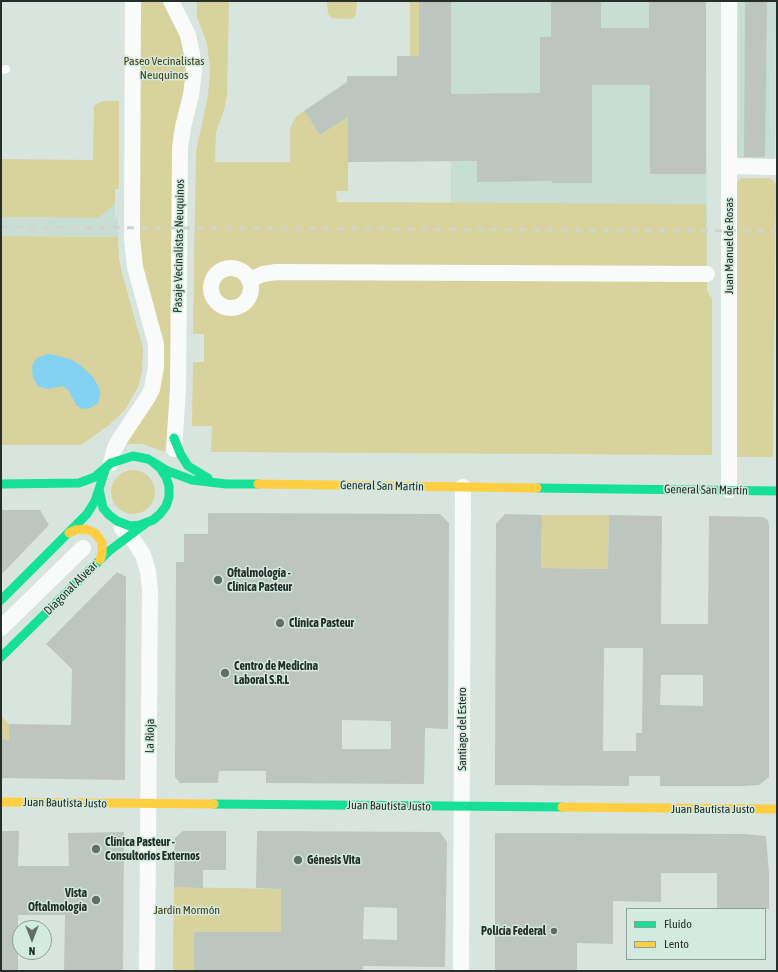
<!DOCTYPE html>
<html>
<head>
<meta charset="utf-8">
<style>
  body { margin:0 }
  #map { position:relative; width:778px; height:972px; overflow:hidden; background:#d8e5df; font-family:"Asap Condensed",sans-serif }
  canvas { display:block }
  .frame { position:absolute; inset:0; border:2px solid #252e2a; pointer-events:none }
  .legend { position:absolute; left:626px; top:908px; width:140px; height:52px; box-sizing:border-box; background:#d3eadf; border:1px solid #8d9f97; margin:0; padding:5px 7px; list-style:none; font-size:12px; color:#252e2a }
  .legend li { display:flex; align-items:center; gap:8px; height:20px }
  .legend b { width:20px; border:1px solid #8d9f97 }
  .north { position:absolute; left:12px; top:920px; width:40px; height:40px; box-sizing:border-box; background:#d3eadf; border:1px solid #8d9f97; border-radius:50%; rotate:180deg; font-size:11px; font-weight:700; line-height:16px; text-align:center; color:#252e2a }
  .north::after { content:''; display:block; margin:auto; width:14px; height:18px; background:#646e69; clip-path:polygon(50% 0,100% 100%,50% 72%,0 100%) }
</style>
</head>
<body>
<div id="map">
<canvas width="778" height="972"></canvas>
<div class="frame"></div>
<ul class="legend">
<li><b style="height:5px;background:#16e098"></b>Fluido</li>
<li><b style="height:5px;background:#ffcf43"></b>Lento</li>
</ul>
<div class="north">N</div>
</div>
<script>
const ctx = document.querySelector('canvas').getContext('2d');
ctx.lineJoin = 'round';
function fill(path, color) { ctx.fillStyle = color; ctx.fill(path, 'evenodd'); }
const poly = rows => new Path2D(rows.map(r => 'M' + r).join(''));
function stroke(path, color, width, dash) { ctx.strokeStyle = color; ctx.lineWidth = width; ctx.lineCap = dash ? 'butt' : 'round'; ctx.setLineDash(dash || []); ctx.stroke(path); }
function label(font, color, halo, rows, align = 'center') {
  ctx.font = font + ' "Asap Condensed",sans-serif'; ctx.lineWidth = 3; ctx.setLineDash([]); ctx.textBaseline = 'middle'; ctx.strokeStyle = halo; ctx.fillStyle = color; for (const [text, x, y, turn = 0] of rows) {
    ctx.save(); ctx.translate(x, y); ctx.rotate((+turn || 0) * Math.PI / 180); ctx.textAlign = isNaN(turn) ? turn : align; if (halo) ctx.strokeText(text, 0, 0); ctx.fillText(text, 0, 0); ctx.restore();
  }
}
fill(poly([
  [410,1,706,1,707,262,194,256,195,202,451,203,451,56,410,56],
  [738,1,776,1,775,153,775,156,772,160,738,158,737,156],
  [115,204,115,217,118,217,118,237,1,236,1,217,98,218]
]), '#c8ded4');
fill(poly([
  [140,1,165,1,180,30,188,66,172,410,165,452,142,444,125,444,157,384,140,264],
  [197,1,229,1,227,97,224,110,216,132,215,162,290,162,290,132,291,126,296,117,304,111,320,135,342,121,342,110,348,105,348,191,336,191,337,202,706,204,707,290,712,299,712,455,211,452,212,426,192,426,193,362,204,362,204,334,193,334,196,151,208,96,210,70,207,43,197,17],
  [327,1,357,1,356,15,353,18,350,19,332,18,328,14],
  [410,1,419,1,419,56,410,56],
  [103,101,119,101,119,189,115,189,115,204,98,218,1,217,1,159,93,160,94,107,96,104],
  [742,178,770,178,773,180,776,184,773,457,736,457,737,183,740,179],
  [1,236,118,237,119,258,122,273,143,348,142,372,138,387,125,410,109,425,81,445,1,445],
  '111 492a22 22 0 1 1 44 0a22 22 0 1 1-44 0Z',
  [542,515,609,515,608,569,541,568],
  [1,716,9,724,9,741,1,738],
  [174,887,281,889,281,932,194,932,194,971,173,971]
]), '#d8d29c');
fill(poly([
  [48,354,55,355,72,360,80,365,92,376,99,387,100,395,98,403,90,408,82,409,76,405,69,391,63,386,47,389,38,386,33,378,32,367,34,362,37,358]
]), '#83d1f3');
fill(poly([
  [419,1,451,1,451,94,540,93,540,37,551,37,551,1,601,1,601,28,649,28,649,1,706,1,706,174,650,174,650,85,592,85,592,183,552,183,552,181,477,182,477,161,348,162,348,117,320,135,304,111,347,82,347,76,397,76,397,56,419,56],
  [745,1,767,1,765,157,744,157],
  [1,510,40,510,49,525,1,575],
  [208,513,440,514,449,523,448,729,425,728,424,784,266,783,266,771,219,771,218,783,180,783,175,777,176,562,184,562,184,534,208,534],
  [342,720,391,721,391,749,342,749],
  [505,514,542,515,541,568,608,569,609,515,662,516,661,624,708,624,709,516,763,517,768,520,769,526,769,777,759,785,743,786,660,786,660,776,629,776,629,786,495,785,496,524],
  [604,648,643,648,642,733,636,733,636,751,603,751],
  [661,675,703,675,703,706,660,705],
  [117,572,126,577,125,780,1,778,1,738,9,741,9,724,71,725,72,669,46,644],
  [1,831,19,831,18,866,69,866,68,833,124,832,123,971,64,971,65,915,18,915,18,971,1,971],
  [183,831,226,831,226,870,203,870,203,888,174,887,175,838],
  [257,831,440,832,447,842,445,967,363,966,363,971,194,971,194,932,281,932,281,889,256,888],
  [364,907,397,908,397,940,363,939],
  [495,833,745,834,766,836,769,874,769,909,717,909,717,873,661,873,661,902,613,901,613,944,577,943,577,971,495,971]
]), '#bcc5be');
stroke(poly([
  [1,70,6,69]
]), '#f9fbfa', 8);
stroke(poly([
  [171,1,188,35,192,54,194,71,191,95,183,127,180,148,178,389,174,449],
  [729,1,729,490],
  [729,166,777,167],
  '211 288a20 20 0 1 1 40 0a20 20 0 1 1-40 0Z',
  [249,280,263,274,276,272,707,274],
  [111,463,115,448,120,439,148,397,152,389,156,367,156,344,135,267,132,238,133,1],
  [122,528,134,541,143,555,148,571,150,590,147,971],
  [1,628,83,548],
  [461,971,463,487]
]), '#f9fbfa', 16);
stroke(poly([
  [174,438,181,455,188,466,208,478],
  [105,470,99,489,103,508,109,515,117,521,130,526,140,525,153,520,160,514,166,506,169,497,169,486,166,477,160,468,154,463],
  [1,484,79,483,95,477,111,463,133,456,148,459,168,471,192,480,226,484,258,484],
  [537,488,777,491],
  [1,600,87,514,95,501,99,489],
  [1,657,109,551,145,524],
  [214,804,562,807]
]), '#16e098', 9);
stroke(poly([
  [258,484,537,488],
  [69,533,75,530,86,529,95,533,102,542,102,554,100,560],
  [1,802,214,804],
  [562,807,777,809]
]), '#ffcf43', 9);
stroke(poly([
  [1,227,777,231]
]), '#d0d3d1', 3, [7, 7]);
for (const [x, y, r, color] of [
  [218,580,5,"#646e69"],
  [280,623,5,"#646e69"],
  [225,673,5,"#646e69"],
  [96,849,5,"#646e69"],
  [298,860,5,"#646e69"],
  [96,900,5,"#646e69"],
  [554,931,4,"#646e69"]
]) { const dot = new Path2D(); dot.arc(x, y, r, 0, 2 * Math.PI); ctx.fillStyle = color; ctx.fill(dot); stroke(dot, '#d3eadf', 1.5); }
label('12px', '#453c12', '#d3eadf', [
  ["Paseo Vecinalistas",164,61],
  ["Neuquinos",164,75],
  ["Jardín Mormón",187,910]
]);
label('12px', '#252e2a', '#d3eadf', [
  ["Pasaje Vecinalistas Neuquinos",179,246,-89],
  ["Juan Manuel de Rosas",729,246,-90],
  ["General San Martín",382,486,1],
  ["General San Martín",706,490,1],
  ["Diagonal Alvear",71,588,-45],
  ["Santiago del Estero",462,729,-90],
  ["La Rioja",150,736,-89],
  ["Juan Bautista Justo",65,803,1],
  ["Juan Bautista Justo",389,806,1],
  ["Juan Bautista Justo",713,809]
]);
label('bold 12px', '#252e2a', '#d3eadf', [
  ["Oftalmología -",227,573],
  ["Clínica Pasteur",227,587],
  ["Clínica Pasteur",289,623],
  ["Centro de Medicina",234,666],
  ["Laboral S.R.L",234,680],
  ["Clínica Pasteur -",105,842],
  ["Consultorios Externos",105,856],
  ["Génesis Vita",307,860],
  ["Vista",87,893,"right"],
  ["Oftalmología",87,907,"right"],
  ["Policía Federal",546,931,"right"]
], 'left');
</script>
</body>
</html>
